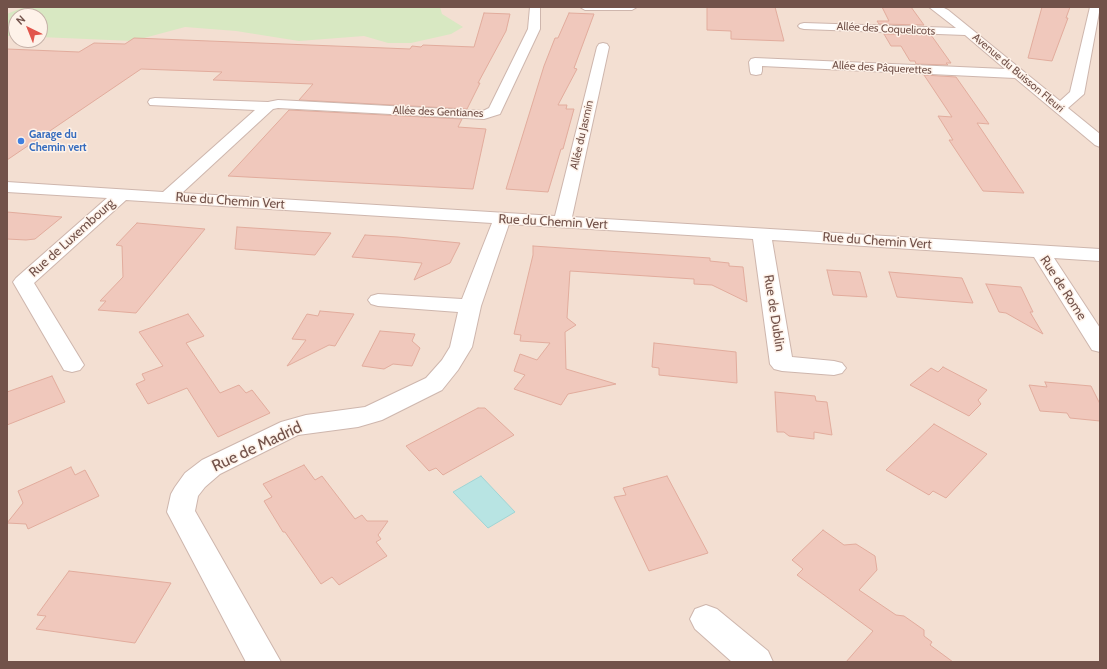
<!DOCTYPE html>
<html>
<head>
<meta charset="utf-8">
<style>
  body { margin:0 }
  #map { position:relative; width:1107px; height:669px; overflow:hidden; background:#fbeee3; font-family:Cabin,sans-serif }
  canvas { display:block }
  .frame { position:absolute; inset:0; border:8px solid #72524a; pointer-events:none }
  .north { position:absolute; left:8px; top:8px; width:40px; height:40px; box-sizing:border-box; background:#fef2e9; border:1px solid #c6b2a9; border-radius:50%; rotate:317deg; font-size:11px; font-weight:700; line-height:16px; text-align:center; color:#72524a }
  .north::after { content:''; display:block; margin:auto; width:14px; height:18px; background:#e1564c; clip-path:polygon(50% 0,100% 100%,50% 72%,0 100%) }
</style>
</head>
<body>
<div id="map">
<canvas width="1107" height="669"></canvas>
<div class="frame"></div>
<div class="north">N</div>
</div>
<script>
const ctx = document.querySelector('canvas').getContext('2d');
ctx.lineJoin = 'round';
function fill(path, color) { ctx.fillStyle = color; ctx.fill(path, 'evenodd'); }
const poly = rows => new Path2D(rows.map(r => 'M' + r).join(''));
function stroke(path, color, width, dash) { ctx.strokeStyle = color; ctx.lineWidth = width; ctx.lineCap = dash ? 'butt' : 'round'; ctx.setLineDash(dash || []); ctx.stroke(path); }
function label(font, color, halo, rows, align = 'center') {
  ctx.font = font + ' Cabin,sans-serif'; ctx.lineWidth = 3; ctx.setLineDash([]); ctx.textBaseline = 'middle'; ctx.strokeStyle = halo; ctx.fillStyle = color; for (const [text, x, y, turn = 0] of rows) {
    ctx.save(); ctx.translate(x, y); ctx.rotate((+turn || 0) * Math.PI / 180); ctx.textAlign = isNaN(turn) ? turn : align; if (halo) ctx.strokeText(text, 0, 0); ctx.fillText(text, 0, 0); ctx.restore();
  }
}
fill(poly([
  [7,7,1100,7,1100,662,7,662],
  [16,16,40,16,40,40,16,40]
]), '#f3dfd2');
fill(poly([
  [24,7,440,7,442,14,463,27,451,34,411,43,388,43,364,36,299,41,236,31,185,27,133,41,40,37,40,16,16,16,16,36,7,36,7,14]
]), '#d8e8c2');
const water = poly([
  [481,476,515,512,488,528,453,492,481,476]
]);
fill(water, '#b8e4e3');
stroke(water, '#9fd5d5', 1);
const building = poly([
  [707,7,775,7,784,41,731,39,731,31,707,30,707,7],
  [882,7,911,7,924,25,879,24,877,21,889,21,882,7],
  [1042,7,1070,7,1066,18,1068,18,1052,61,1028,58,1042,7],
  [484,13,510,14,506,31,478,83,480,83,467,109,299,100,313,84,213,80,222,72,141,69,7,160,7,49,79,52,94,43,125,44,134,38,410,49,412,46,421,47,423,45,474,47,484,13],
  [569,13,594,14,574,68,577,69,558,105,567,105,566,109,574,109,563,149,561,149,548,192,506,189,544,66,555,38,558,38,569,13],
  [884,34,931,35,951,63,946,63,948,65,916,64,915,61,910,61,901,46,891,46,884,34],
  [924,75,956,77,989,124,977,123,1024,193,983,191,949,140,953,140,938,116,952,117,924,75],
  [289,110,462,119,458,127,486,129,473,189,228,176,289,110],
  [7,212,62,217,35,239,26,240,7,239,7,212],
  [137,223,205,229,136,313,98,310,106,301,100,301,123,277,122,246,116,245,137,223],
  [237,227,331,233,315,255,235,249,237,227],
  [365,235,398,237,460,243,450,263,414,280,422,263,352,257,365,235],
  [533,246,710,258,710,261,729,263,729,266,743,267,747,302,712,285,694,284,694,279,570,271,567,318,576,325,565,332,566,369,616,384,568,394,561,405,514,389,525,375,514,371,520,354,537,360,550,343,520,341,521,335,514,334,533,255,533,246],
  [827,270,860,272,867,297,833,295,827,270],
  [889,272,962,278,973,303,897,297,889,272],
  [986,284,1021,287,1033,312,1030,312,1043,334,1006,313,999,312,986,284],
  [320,311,354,314,335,346,329,345,287,366,306,340,292,339,307,314,318,316,320,311],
  [188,314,204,336,186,343,220,393,239,385,246,393,252,390,270,413,218,437,187,388,148,404,136,384,145,380,142,374,163,366,139,332,188,314],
  [380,331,415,334,412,341,420,348,412,366,393,364,384,369,362,366,380,331],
  [654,343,736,352,737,383,659,375,659,368,652,367,654,343],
  [943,367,987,390,978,400,981,404,969,416,910,385,931,368,938,372,943,367],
  [52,376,65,402,7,425,7,392,52,376],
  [1045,382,1091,386,1100,404,1100,421,1070,418,1067,413,1040,411,1029,385,1047,387,1045,382],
  [775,392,815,396,816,401,827,402,832,435,814,432,814,439,789,436,784,432,777,432,775,392],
  [478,408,485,408,514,435,443,475,436,468,429,471,406,446,478,408],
  [934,424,987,454,946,498,933,491,929,495,886,470,934,424],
  [304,465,315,480,322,476,355,519,362,515,367,521,388,521,378,535,381,539,376,542,387,556,339,585,332,577,321,584,285,532,283,532,264,501,272,497,263,484,304,465],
  [71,467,75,475,85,470,99,496,28,529,26,524,7,523,23,503,18,491,71,467],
  [667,476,708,553,649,571,614,497,626,495,623,488,667,476],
  [823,530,844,545,856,544,875,556,877,570,859,590,896,615,904,616,924,630,924,636,932,642,930,645,953,662,846,662,873,631,797,575,803,569,792,560,823,530],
  [69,571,146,580,171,583,135,643,36,629,46,616,37,615,69,571]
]);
fill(building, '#f0c8bc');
stroke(building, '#e2ac9d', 1);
const minor = poly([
  [530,7,540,7,540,29,500,114,484,119,278,108,273,109,182,193,555,216,597,47,599,44,603,43,607,44,609,47,572,217,1100,249,1100,261,1054,258,1100,328,1100,352,1092,350,1034,257,772,240,792,357,834,361,842,363,846,368,842,373,834,375,782,371,774,369,770,364,753,239,509,224,481,306,472,347,458,370,442,390,382,420,358,427,298,435,220,474,205,487,198,496,195,511,281,662,246,662,167,512,171,494,175,487,185,473,202,460,281,422,306,415,365,407,426,378,442,360,450,347,458,312,378,306,371,304,368,300,371,296,378,294,462,299,492,223,126,200,34,283,84,365,80,370,72,372,64,370,13,282,16,278,107,198,7,192,7,182,163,192,255,110,150,105,148,102,150,99,155,98,268,102,278,100,483,111,489,108,528,29,530,7],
  [580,7,637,7,632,10,585,10,580,7],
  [929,7,942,7,948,10,1060,101,1070,92,1090,7,1100,7,1084,94,1068,108,1100,134,1100,147,1095,145,1015,78,762,66,762,71,761,74,756,75,751,74,750,71,749,62,751,59,755,58,1005,69,965,35,804,29,800,28,798,26,800,24,804,23,956,28,929,7],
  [706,605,717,609,768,651,773,662,732,662,695,629,690,619,695,609,706,605]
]);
stroke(minor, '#ceb6ad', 2);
fill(minor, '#fff');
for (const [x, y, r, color] of [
  [21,141,4,"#3f7fe0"]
]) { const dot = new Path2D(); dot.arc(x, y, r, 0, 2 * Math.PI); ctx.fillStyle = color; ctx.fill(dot); stroke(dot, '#fef2e9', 1.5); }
label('11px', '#72524a', '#fef2e9', [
  ["Allée des Coquelicots",886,29,3],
  ["Allée des Pâquerettes",882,68,3],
  ["Avenue du Buisson Fleuri",1018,73,40],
  ["Allée des Gentianes",438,112,2],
  ["Allée du Jasmin",582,135,-77]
]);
label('bold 11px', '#366cbe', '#fef2e9', [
  ["Garage du",29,135],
  ["Chemin vert",29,148]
], 'left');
label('13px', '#72524a', '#fef2e9', [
  ["Rue du Chemin Vert",230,201,4],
  ["Rue du Chemin Vert",553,222,3],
  ["Rue de Luxembourg",72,238,-42],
  ["Rue du Chemin Vert",877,241,4],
  ["Rue de Rome",1063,288,57],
  ["Rue de Dublin",774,313,81]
]);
label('16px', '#72524a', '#fef2e9', [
  ["Rue de Madrid",257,447,-25]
]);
</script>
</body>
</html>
